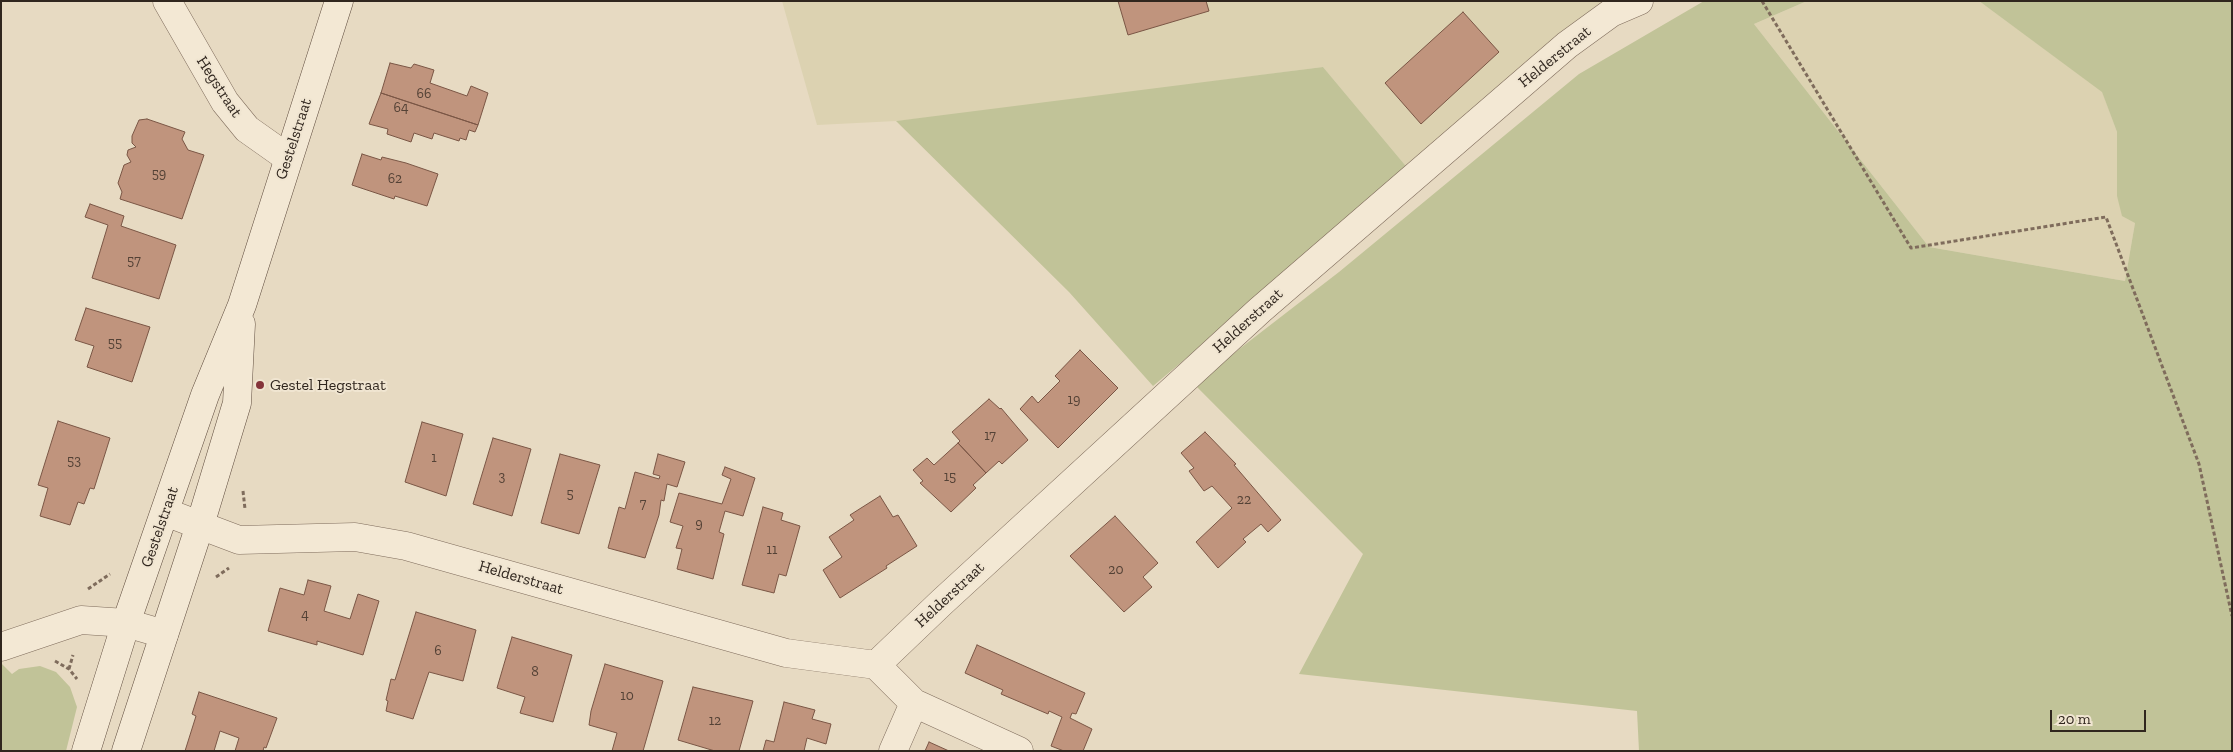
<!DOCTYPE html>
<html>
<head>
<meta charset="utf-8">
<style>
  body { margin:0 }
  #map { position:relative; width:2233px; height:752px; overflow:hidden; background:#e7dac2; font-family:"Zilla Slab",serif }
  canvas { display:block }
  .frame { position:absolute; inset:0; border:2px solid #30261e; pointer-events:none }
  .scale { position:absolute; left:2050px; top:710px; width:96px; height:22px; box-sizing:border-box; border:2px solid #30261e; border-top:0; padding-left:6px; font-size:15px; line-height:18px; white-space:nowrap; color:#30261e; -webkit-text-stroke:4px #f0e5d1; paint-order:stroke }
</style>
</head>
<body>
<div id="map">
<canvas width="2233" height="752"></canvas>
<div class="frame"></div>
<div class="scale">20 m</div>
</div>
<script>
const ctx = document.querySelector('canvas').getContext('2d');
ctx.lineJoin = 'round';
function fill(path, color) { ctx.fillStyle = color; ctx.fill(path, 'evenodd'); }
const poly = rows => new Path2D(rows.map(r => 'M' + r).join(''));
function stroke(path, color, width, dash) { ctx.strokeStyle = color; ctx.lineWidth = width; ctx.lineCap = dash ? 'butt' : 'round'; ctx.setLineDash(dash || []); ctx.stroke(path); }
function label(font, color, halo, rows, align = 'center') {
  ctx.font = font + ' "Zilla Slab",serif'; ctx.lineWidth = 4; ctx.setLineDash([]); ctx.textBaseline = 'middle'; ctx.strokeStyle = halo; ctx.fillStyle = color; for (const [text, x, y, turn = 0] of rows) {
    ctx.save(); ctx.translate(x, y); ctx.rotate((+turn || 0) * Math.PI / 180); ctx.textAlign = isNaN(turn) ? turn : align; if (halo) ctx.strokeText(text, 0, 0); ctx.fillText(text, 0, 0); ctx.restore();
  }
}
fill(poly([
  [782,1,1609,1,1410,171,1323,67,989,111,896,121,817,125],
  [1807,1,1979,1,2102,91,2117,132,2117,196,2135,223,2125,281,1929,247,1754,24]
]), '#dcd2b1');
fill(poly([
  [1704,1,1807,1,1754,24,1929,247,2125,281,2135,223,2122,216,2117,196,2117,132,2102,92,1979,1,2232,1,2232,751,1639,751,1637,711,1299,674,1363,554,1194,384,1339,272,1579,74],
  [1323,67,1410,171,1153,386,1069,292,896,121],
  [1,663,12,674,19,669,40,666,56,672,70,687,77,707,66,751,1,751]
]), '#c1c398');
const building = poly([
  [1118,1,1206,1,1209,11,1128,35,1118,1],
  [1463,12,1499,52,1421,124,1385,83,1463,12],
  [390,63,411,68,414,64,434,70,430,83,467,96,471,86,488,93,478,125,381,93,390,63],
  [381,93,478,125,475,132,469,130,466,140,460,138,459,141,434,133,432,139,414,133,411,142,387,134,388,129,369,124,381,93],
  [147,119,185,132,182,139,188,150,204,155,182,219,120,199,122,192,118,183,124,165,131,162,127,155,128,150,136,147,132,143,132,136,139,120,147,119],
  [362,154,381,160,382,157,406,163,438,174,427,206,395,196,394,199,352,185,362,154],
  [90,204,124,216,121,226,176,245,159,299,92,278,108,225,85,217,90,204],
  [86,308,150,327,132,382,87,367,94,346,75,340,86,308],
  [1080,350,1118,388,1058,448,1020,409,1032,396,1038,403,1060,381,1055,376,1080,350],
  [989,399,1000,409,1001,408,1028,440,1002,464,999,461,986,473,958,443,960,441,952,432,989,399],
  [58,421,110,438,94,489,90,488,84,504,78,502,70,525,40,516,48,488,38,485,58,421],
  [422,422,463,434,446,496,405,482,422,422],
  [1205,432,1236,464,1234,465,1281,520,1268,532,1261,524,1243,539,1246,542,1218,568,1196,542,1232,508,1212,486,1204,491,1189,471,1194,468,1181,453,1205,432],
  [493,438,531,449,512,516,473,504,493,438],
  [958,443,986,473,973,485,976,488,951,512,920,483,923,481,913,470,927,458,934,465,958,443],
  [560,454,600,465,579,534,541,523,560,454],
  [658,454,685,462,677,487,667,484,664,501,661,500,659,515,645,558,608,548,619,507,625,509,635,472,659,479,660,476,653,474,658,454],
  [725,467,755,478,743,516,725,511,719,532,724,534,713,579,677,569,682,549,676,548,683,526,670,522,679,493,722,504,731,479,722,475,725,467],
  [880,496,893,517,898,515,917,546,886,566,887,568,840,598,823,570,842,557,829,537,854,520,850,515,880,496],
  [763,507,783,513,781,520,800,526,786,576,779,574,774,593,742,585,763,507],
  [1115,516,1158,563,1143,577,1152,587,1124,612,1070,556,1115,516],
  [308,580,331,586,324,611,350,619,358,594,379,601,363,655,317,641,317,645,268,631,280,588,304,595,308,580],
  [416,612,476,630,463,681,429,672,413,719,386,711,388,701,386,700,391,679,395,680,416,612],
  [512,637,572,655,553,722,520,713,525,697,497,688,512,637],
  [977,645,1085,693,1076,714,1072,713,1070,718,1092,729,1083,751,1064,751,1051,746,1062,717,1049,711,1048,714,1001,694,1003,690,965,673,977,645],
  [605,664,663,681,643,751,612,751,617,733,589,725,591,711,605,664],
  [693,687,753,701,739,751,715,751,678,740,693,687],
  [199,692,277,718,266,748,264,747,263,751,235,751,239,738,220,731,214,751,185,751,196,716,192,714,199,692],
  [784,702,815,710,812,719,831,724,826,744,807,738,804,751,763,751,766,740,774,742,784,702],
  [929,742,949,751,925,751,929,742]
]);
fill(building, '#c0947d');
stroke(building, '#7a5645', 1);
const minor = poly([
  [167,1,225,102,247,129,288,158],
  [165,512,239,540,355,537,406,546,786,653,876,665,914,703,1019,751],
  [1,647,81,620,126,623,164,634],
  [876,665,942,602,1260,310,1567,45,1611,13,1639,1],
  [893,751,914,703]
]);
const secondary = poly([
  [86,751,126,623,205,395,242,305,339,1],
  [126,751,200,525,237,403,241,324]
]);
stroke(minor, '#7f6c5c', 29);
stroke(secondary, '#604d3f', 29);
stroke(poly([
  [1762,1,1911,248,2106,217,2199,464,2232,616],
  [243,491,245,509],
  [216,577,229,568],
  [88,589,110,574],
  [55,661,69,669,77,679],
  [69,669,73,655]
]), '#7f6c5c', 3, [4, 2.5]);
stroke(minor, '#f3e8d4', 28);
stroke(secondary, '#f3e8d4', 28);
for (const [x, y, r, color] of [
  [260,385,5,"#85343a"]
]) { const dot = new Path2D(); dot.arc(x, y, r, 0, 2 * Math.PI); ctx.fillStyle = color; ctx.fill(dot); stroke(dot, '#f0e5d1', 2); }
label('14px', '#544236', null, [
  ["66",424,94],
  ["64",401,108],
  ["59",159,174],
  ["62",395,179],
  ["57",134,261],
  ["55",115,343],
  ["19",1074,400],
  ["17",990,436],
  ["1",434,458],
  ["53",74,461],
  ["3",502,477],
  ["15",950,477],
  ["5",570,494],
  ["22",1244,500],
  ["7",643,504],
  ["9",699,524],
  ["11",772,550],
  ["20",1116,570],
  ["4",305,615],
  ["6",438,651],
  ["8",535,672],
  ["10",627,696],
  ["12",715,721]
]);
label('16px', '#30261e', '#f0e5d1', [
  ["Helderstraat",1555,57,-39],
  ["Hegstraat",219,87,57],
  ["Gestelstraat",294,139,-72],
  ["Helderstraat",1248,321,-42],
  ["Gestelstraat",160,527,-71],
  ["Helderstraat",521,578,16],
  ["Helderstraat",950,595,-43]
]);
label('16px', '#30261e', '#f0e5d1', [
  ["Gestel Hegstraat",270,385]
], 'left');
</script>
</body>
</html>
